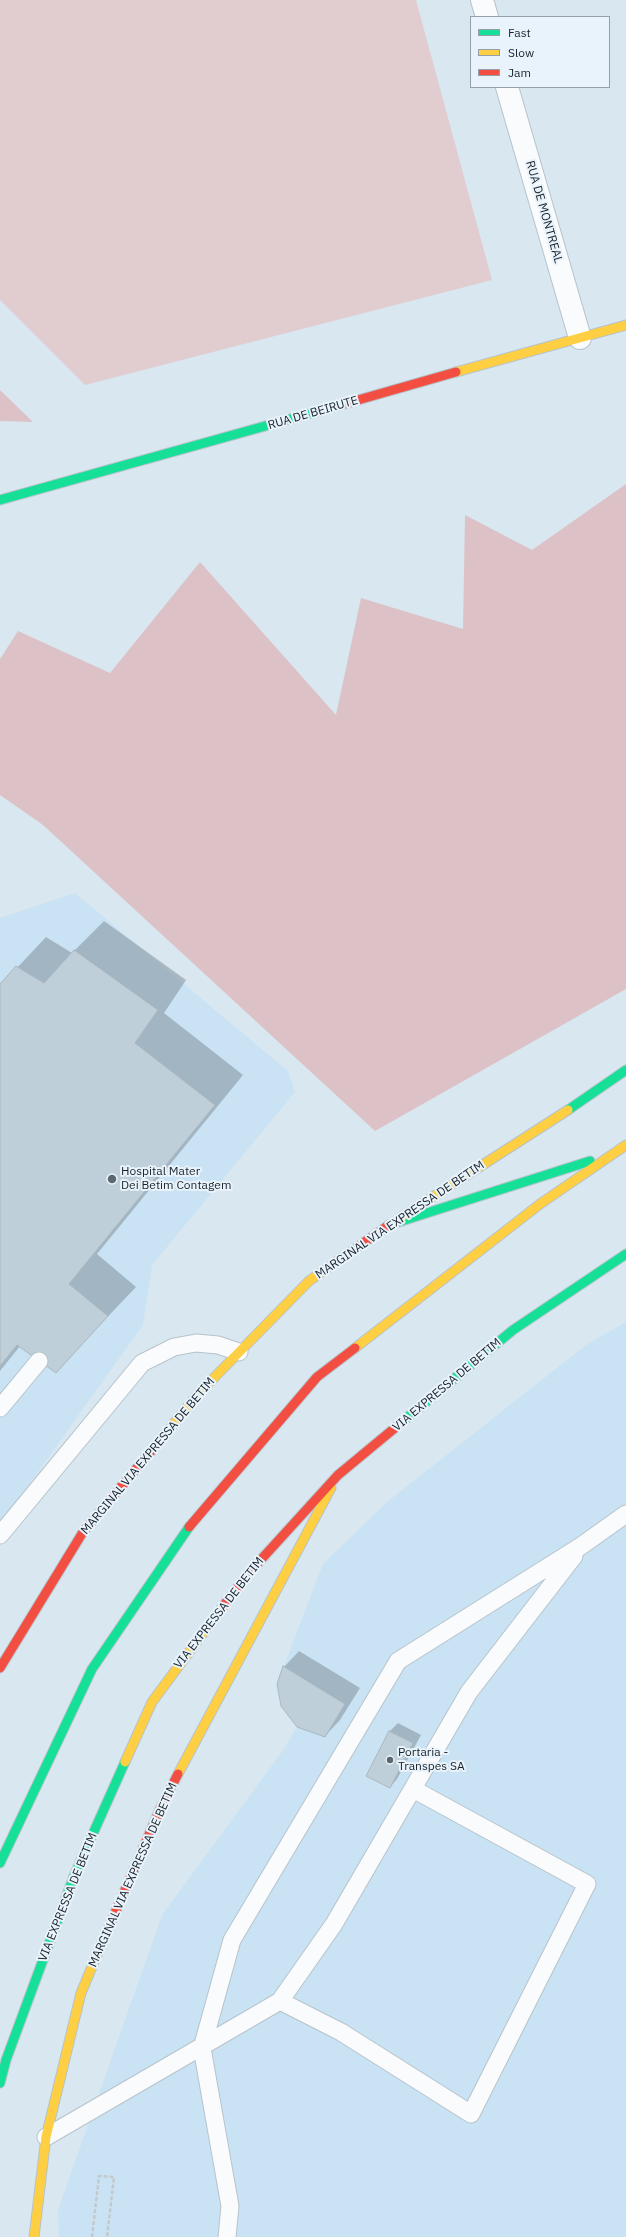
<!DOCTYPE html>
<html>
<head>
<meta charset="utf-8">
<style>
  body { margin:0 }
  #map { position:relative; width:626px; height:2237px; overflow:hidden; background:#d8e7f0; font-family:"IBM Plex Sans",sans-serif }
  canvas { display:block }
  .legend { position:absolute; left:470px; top:16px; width:140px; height:72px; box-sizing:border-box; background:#e9f3fb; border:1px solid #969fa7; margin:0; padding:5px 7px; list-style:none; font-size:12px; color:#192229 }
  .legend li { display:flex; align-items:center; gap:8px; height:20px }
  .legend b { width:20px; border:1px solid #969fa7 }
</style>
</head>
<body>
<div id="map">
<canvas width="626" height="2237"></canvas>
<ul class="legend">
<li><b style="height:5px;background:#16e098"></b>Fast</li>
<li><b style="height:5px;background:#ffcf43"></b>Slow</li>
<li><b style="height:5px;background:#f24e42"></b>Jam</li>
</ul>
</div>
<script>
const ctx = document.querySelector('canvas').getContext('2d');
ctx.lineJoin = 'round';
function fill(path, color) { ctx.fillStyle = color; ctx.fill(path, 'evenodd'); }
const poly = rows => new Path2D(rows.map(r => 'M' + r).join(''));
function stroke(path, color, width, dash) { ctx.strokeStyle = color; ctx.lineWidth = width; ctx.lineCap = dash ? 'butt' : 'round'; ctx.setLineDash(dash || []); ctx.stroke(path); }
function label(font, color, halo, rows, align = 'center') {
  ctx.font = font + ' "IBM Plex Sans",sans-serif'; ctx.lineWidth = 4; ctx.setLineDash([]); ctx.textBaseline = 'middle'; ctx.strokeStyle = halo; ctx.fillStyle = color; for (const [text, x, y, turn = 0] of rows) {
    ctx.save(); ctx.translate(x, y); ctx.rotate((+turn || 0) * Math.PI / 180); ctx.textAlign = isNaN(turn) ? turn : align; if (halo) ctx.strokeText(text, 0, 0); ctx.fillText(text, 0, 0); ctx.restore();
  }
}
fill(poly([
  [75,893,288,1071,295,1092,152,1265,143,1325,0,1525,0,918],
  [626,1322,626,2237,59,2237,58,2210,162,1915,284,1749,297,1727,281,1706,277,1684,323,1564,387,1502,586,1345]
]), '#cae3f4');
fill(poly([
  [0,0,416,0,492,280,85,385,0,300]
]), '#e1ccd0');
fill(poly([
  [0,390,33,422,0,421],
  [626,484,626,989,375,1131,43,825,0,795,0,659,18,631,110,673,200,562,336,715,361,598,463,629,465,515,532,550]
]), '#dcc2c7');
fill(poly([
  [104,921,186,980,164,1013,243,1075,97,1254,136,1287,56,1371,20,1346,0,1371,0,986,46,937,72,953],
  [299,1651,360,1688,340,1720,325,1736,284,1667],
  [398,1723,421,1735,397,1779,390,1787,367,1775,390,1731]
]), '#0003');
const building = poly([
  [74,950,158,1010,135,1043,215,1105,69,1284,108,1316,56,1373,17,1345,0,1366,0,984,16,966,44,983,74,950],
  [283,1666,345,1704,325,1737,297,1727,281,1706,277,1684,283,1666],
  [389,1731,413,1743,390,1788,366,1776,389,1731]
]);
fill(building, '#bfcfda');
stroke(building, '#abb7be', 1);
const lane = poly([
  [0,1408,39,1361],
  [0,1535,142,1363,174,1347,196,1343,218,1345,239,1352],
  [280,2001,341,2032,471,2114,587,1884,413,1789],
  [46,2137,280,2001,334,1924,469,1692,574,1556],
  [227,2237,230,2206,202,2048,232,1940,398,1661,581,1546,626,1514]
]);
const street = poly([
  [482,0,487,17],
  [507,87,580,338]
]);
const fast = poly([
  [0,500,337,406],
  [568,1110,626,1070],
  [389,1225,590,1161],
  [402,1422,513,1330,626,1254],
  [0,1863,92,1669,189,1527],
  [0,2083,6,2060,74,1876,125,1762]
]);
const slow = poly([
  [456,372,626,325],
  [400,1218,568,1110],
  [355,1348,540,1204,626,1145],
  [152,1450,198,1394,309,1281,333,1264],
  [125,1762,152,1702,224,1605],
  [178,1774,331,1488],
  [34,2237,46,2137,81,1993,102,1943]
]);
const jam = poly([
  [337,406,456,372],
  [333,1264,389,1225],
  [189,1527,317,1377,355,1348],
  [224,1605,247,1575,338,1475,402,1422],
  [0,1668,83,1532,152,1450],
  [102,1943,161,1807,178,1774]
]);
stroke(lane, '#b7c3cb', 19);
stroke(street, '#b7c3cb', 24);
stroke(fast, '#b7c3cb', 11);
stroke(slow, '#b7c3cb', 11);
stroke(jam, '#b7c3cb', 11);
stroke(poly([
  [92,2237,99,2176,114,2177,107,2237]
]), '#c3c8cb', 2.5, [4, 2]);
stroke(lane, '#f9fbfd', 17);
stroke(street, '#f9fbfd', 22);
stroke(fast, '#16e098', 9);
stroke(slow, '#ffcf43', 9);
stroke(jam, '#f24e42', 9);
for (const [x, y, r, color] of [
  [112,1179,5,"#5c676f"],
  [390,1760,4,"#5c676f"]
]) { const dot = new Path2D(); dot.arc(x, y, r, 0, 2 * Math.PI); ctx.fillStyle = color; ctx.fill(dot); stroke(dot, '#e9f3fb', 1.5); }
label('12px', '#192229', '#e9f3fb', [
  ["RUA DE MONTREAL",544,212,74],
  ["RUA DE BEIRUTE",313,413,-16],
  ["MARGINAL VIA EXPRESSA DE BETIM",400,1220,-34],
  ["VIA EXPRESSA DE BETIM",447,1385,-40],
  ["MARGINAL VIA EXPRESSA DE BETIM",148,1456,-50],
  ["VIA EXPRESSA DE BETIM",219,1613,-52],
  ["MARGINAL VIA EXPRESSA DE BETIM",133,1875,-66],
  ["VIA EXPRESSA DE BETIM",68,1897,-68]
]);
label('12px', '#192229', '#e9f3fb', [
  ["Hospital Mater",121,1172],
  ["Dei Betim Contagem",121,1186],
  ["Portaria -",398,1753],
  ["Transpes SA",398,1767]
], 'left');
</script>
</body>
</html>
